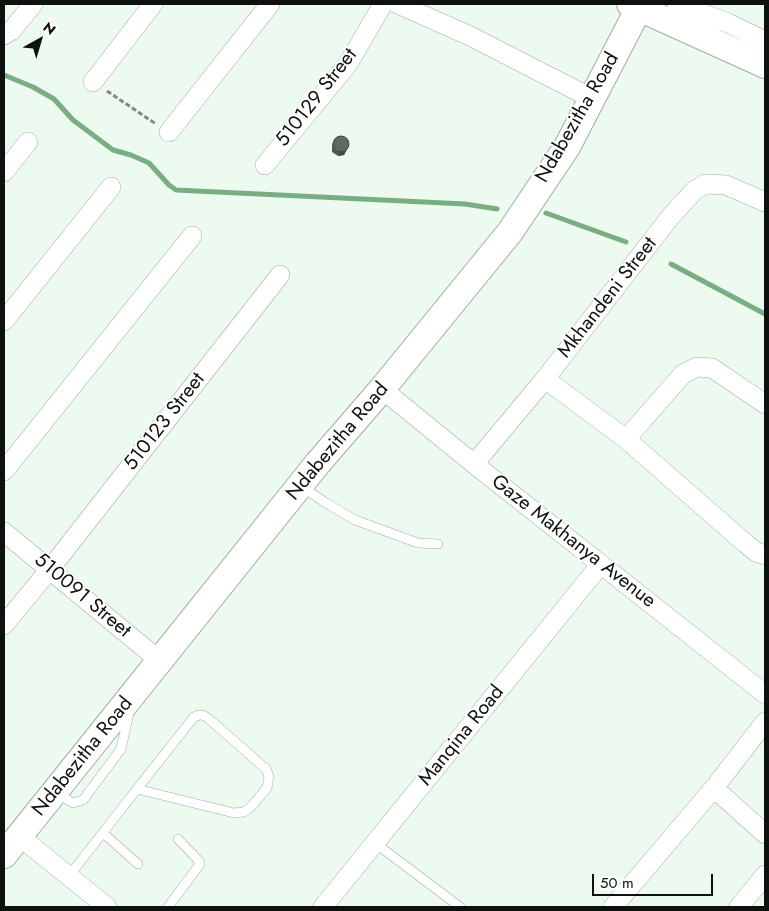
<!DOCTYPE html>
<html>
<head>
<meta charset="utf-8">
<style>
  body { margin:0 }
  #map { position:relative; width:769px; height:911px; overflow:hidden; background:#edfaef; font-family:Jost,sans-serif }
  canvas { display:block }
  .frame { position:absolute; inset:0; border:5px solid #0e120f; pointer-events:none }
  .north { position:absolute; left:15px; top:15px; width:50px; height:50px; -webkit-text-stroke:4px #fff; paint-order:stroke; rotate:39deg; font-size:14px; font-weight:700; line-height:20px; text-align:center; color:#0e120f }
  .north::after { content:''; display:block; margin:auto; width:18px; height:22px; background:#0e120f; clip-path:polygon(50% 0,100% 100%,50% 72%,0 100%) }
  .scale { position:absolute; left:592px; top:874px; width:121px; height:22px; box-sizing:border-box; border:2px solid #0e120f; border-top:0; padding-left:6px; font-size:15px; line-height:18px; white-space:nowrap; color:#0e120f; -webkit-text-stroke:4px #fff; paint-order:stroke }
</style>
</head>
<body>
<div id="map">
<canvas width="769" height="911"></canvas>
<div class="frame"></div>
<div class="north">N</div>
<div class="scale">50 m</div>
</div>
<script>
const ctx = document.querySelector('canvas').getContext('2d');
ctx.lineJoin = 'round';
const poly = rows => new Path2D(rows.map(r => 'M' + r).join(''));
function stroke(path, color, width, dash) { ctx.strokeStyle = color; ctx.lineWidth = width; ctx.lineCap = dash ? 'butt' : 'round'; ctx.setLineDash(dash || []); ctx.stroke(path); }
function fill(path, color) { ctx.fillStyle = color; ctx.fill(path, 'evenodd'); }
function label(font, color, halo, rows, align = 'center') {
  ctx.font = font + ' Jost,sans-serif'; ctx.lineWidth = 4; ctx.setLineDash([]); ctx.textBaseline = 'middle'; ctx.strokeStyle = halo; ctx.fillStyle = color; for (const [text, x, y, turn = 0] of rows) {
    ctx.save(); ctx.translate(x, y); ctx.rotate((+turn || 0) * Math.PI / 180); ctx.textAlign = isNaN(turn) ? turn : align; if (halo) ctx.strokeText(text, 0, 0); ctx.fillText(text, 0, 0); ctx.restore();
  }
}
stroke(poly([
  [4,75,33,87,54,99,73,120,113,150,131,155,149,163,169,185,176,190,465,204,497,209],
  [546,213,626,242],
  [671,264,765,314]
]), '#79ad82', 5);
const lane = poly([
  [301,486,326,503,355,520,418,543,438,544],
  [57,793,73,803,83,800,121,749,129,713],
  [103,833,138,864],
  [375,843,460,907],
  [69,876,137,789,194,717,199,715,203,715,209,719,266,769,269,776,267,788,251,807,244,812,234,813,137,789],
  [168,907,200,864,199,861,178,839]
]);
const street = poly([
  [398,4,470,36,591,98],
  [677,4,728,23,765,41],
  [4,35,12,30,33,4],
  [93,82,153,4],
  [169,132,270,4],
  [265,165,348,64,383,4],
  [4,172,28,142],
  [4,321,111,187],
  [545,379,626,439,745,543,756,552,765,555],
  [382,389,474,464,765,694],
  [626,439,683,374,697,367,712,368,765,404],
  [474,464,545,379,671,216,695,190,705,184,726,185,765,202],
  [4,471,192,236],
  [4,532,160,661],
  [4,625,50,569,280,275],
  [714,788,765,834],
  [19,836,107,907],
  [323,907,601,564],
  [613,907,714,788,765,722],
  [739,907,765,875]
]);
const secondary = poly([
  [630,4,765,65],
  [4,855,318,463,382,389,510,232,567,147,639,8]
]);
stroke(lane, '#a1ada3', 10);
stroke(street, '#a1ada3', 20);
stroke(secondary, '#a1ada3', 28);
stroke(poly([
  [107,91,156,124]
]), '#808982', 3, [5, 2.5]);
stroke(lane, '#fff', 9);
stroke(street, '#fff', 19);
stroke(secondary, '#fff', 26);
fill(poly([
  [333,143,349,145,344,155,338,156,332,152,332,146]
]), '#515a53');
fill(poly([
  [349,145,344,155,338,156,340,152]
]), '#424a43');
const building = poly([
  '333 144a8 8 0 1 1 16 0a8 8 0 1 1-16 0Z'
]);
fill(building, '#5e6960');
stroke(building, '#424a43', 1);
label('20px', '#0e120f', '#fff', [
  ["510129 Street",317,98,-52],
  ["Ndabezitha Road",578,118,-60],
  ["Mkhandeni Street",608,298,-52],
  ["510123 Street",165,422,-52],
  ["Ndabezitha Road",338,442,-50],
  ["Gaze Makhanya Avenue",573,542,38],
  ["510091 Street",82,596,40],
  ["Manqina Road",462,736,-51],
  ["Ndabezitha Road",83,757,-51]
]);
</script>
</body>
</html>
